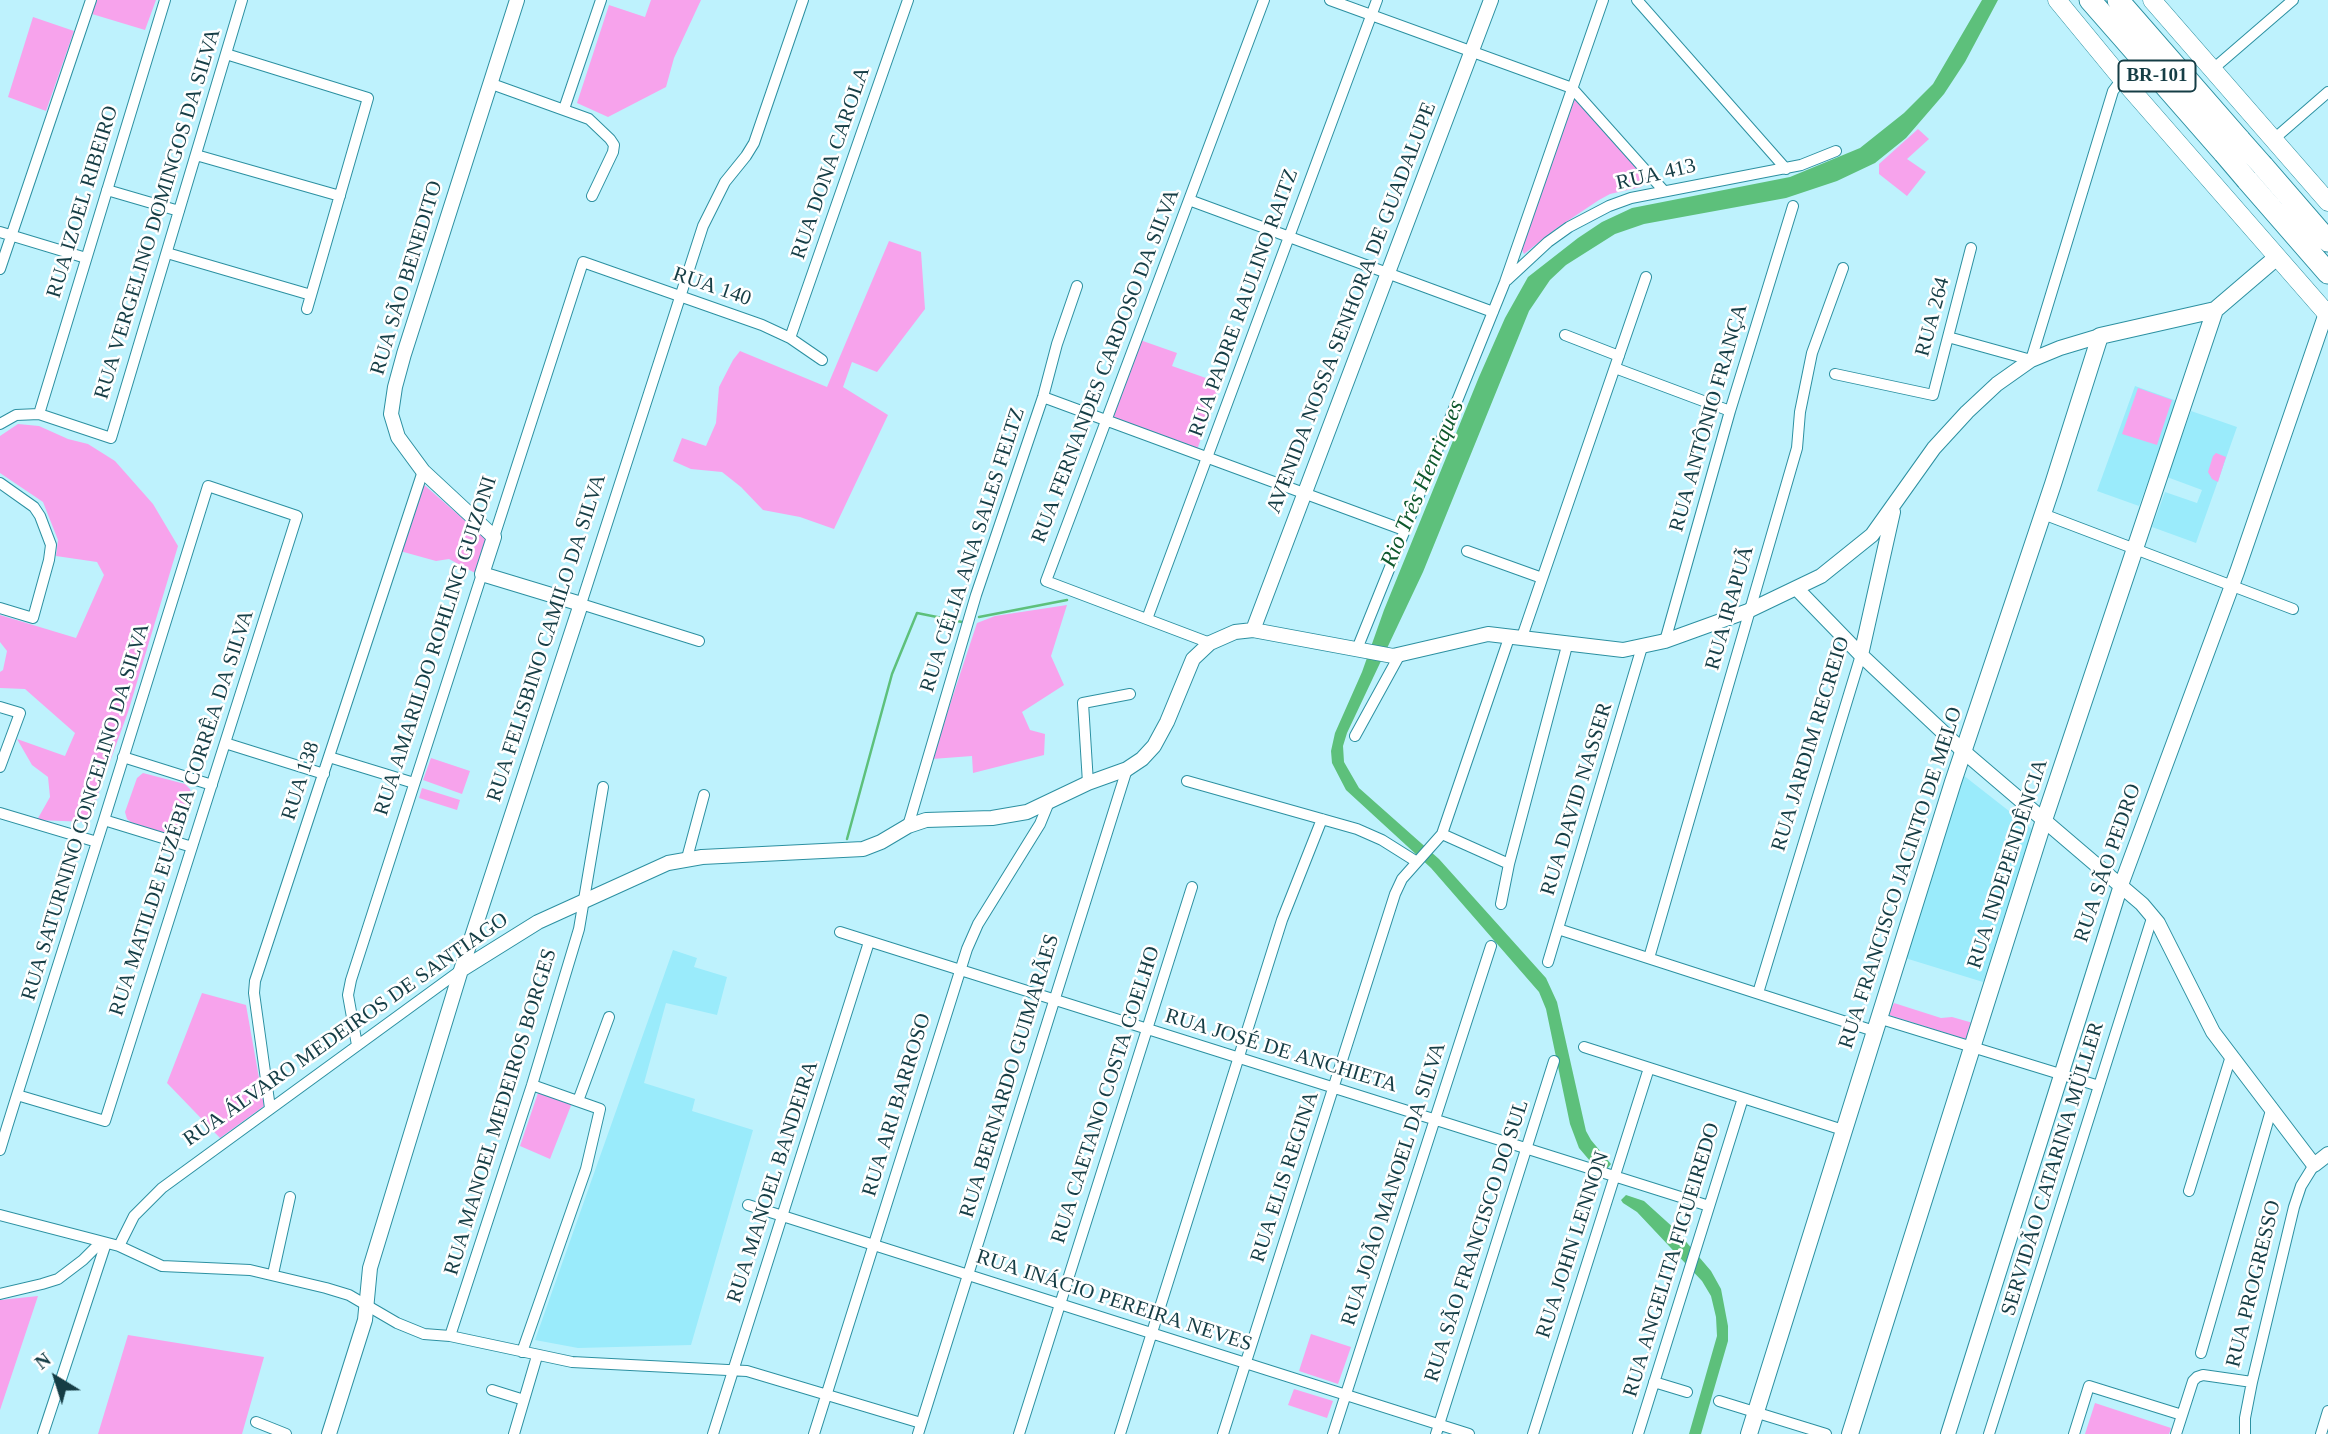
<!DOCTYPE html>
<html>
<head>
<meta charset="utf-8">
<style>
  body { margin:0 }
  #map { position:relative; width:2328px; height:1434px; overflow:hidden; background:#bef2fd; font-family:"Times New Roman",serif }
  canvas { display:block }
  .north { position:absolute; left:21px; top:1343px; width:70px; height:70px; -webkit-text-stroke:5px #fff; paint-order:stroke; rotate:322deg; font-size:19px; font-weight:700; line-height:28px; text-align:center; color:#153d45 }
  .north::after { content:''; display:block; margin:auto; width:24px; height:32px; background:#153d45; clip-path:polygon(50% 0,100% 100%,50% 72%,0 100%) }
</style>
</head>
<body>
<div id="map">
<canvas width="2328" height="1434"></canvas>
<div class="north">N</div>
</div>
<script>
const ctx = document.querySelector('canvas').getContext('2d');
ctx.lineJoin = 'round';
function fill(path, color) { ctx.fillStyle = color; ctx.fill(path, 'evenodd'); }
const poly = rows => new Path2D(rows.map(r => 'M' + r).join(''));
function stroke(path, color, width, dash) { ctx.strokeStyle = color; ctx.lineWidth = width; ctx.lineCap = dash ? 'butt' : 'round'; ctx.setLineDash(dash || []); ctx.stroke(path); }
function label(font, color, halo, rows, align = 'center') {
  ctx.font = font + ' "Times New Roman",serif'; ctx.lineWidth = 5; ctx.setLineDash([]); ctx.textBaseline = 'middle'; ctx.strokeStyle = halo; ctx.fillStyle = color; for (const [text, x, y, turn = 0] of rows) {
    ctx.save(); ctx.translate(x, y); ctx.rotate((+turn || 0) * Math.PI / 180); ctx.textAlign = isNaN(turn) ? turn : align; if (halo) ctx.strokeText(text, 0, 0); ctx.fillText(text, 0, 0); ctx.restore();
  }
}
fill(poly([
  [2135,386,2177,401,2139,506,2097,491],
  [2191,411,2237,427,2196,543,2152,527,2165,492,2197,503,2202,490,2167,477],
  [1963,775,2032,829,1983,982,1905,958],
  [673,950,697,958,694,967,727,977,717,1015,666,1003,644,1083,695,1099,692,1111,753,1130,691,1345,578,1348,535,1340]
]), '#9aebfb');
fill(poly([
  [97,0,156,0,145,30,92,14],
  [651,0,701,0,674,58,666,87,608,117,577,103,609,5,645,17],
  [33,17,74,31,46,111,8,97],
  [1575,98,1646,179,1647,182,1641,187,1610,194,1599,200,1557,228,1524,254,1521,248],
  [1918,129,1929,139,1907,159,1926,172,1907,196,1879,174,1879,164],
  [889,241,921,252,925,309,877,372,852,362,843,387,888,415,834,529,800,517,763,510,741,487,722,472,691,469,673,461,682,438,706,446,716,423,719,387,733,360,740,351,827,387],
  [1140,340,1177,353,1172,366,1220,383,1197,450,1112,418],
  [2138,388,2172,400,2157,445,2122,434],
  [18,424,39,426,68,439,88,444,115,461,153,504,178,546,128,712,88,822,37,820,50,797,48,777,32,765,17,739,65,756,75,733,25,689,0,688,0,672,3,670,7,651,0,642,0,615,76,638,104,575,97,562,56,556,58,540,43,502,0,473,0,436],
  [2216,453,2226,457,2218,482,2212,479,2208,472,2213,456],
  [422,483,486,539,475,573,449,559,436,561,400,551],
  [1067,605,1051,656,1064,685,1022,712,1030,730,1045,734,1044,755,973,773,972,756,932,759,977,623,995,616],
  [431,758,470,771,462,794,423,780],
  [143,773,185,784,190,789,192,796,178,833,171,835,132,823,127,819,125,812,137,778],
  [422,788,460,800,457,810,419,798],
  [202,993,246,1005,264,1106,220,1138,167,1083],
  [1894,1003,1941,1018,1952,1017,1973,1023,1968,1040,1889,1015],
  [539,1090,572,1103,550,1159,520,1146],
  [38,1296,0,1410,0,1300],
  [1311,1334,1351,1347,1338,1384,1299,1371],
  [128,1335,264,1357,242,1434,98,1434],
  [1294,1389,1333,1401,1327,1418,1288,1405],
  [2095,1403,2171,1428,2169,1434,2085,1434]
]), '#f7a3ec');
fill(poly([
  [1982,0,1998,0,1965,62,1944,94,1906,138,1875,163,1837,181,1786,198,1644,224,1615,234,1566,265,1550,280,1529,311,1423,572,1347,733,1343,746,1344,762,1359,788,1439,859,1546,978,1557,1002,1586,1131,1591,1140,1611,1164,1607,1169,1596,1168,1579,1148,1570,1124,1546,1009,1539,992,1431,868,1346,790,1332,763,1331,751,1335,733,1362,672,1384,610,1479,377,1505,318,1528,277,1578,238,1602,222,1632,208,1790,177,1860,148,1904,113,1933,84],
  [1626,1195,1644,1201,1676,1230,1711,1271,1721,1289,1728,1326,1728,1341,1701,1434,1689,1434,1717,1336,1716,1317,1711,1296,1702,1281,1637,1212,1623,1203,1621,1200]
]), '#5dc07b');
stroke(poly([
  [979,617,1067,600],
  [847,839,892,674,917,613,962,622]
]), '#5dc07b', 2.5);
const minor = poly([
  [1330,0,1572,88,1664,191],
  [1637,0,1786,169],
  [226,54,368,98,307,309],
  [2213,69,2293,0],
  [489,83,589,119,610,139,614,145,613,152,592,196],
  [564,109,601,0],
  [2274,139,2328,92],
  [196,155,340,196],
  [107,190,179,211],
  [1189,200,1493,312],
  [0,232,86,258],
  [167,253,311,295],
  [0,269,91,0],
  [1507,280,1548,242,1569,227,1609,206,1631,198,1801,165,1836,151],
  [1565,335,1619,356],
  [1948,337,2031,360,2113,91,2122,79],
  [790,338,908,0],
  [1615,368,1730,411],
  [1835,374,1933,395,1971,248],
  [1043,397,1404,530],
  [39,414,165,0],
  [0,424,16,415,39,414,111,438,242,0],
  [0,483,34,507,40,516,51,545,49,560,33,618,0,608],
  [2043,514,2293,609],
  [494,537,583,262,762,325,790,338,822,360],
  [1467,551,1542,578],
  [1147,619,1377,0],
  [1522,637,1646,277],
  [699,641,581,604,703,226,725,182,746,156,754,143,803,0],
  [1665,641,1730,411,1793,206],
  [1210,643,1046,581,1264,0],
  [1357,649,1505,282,1603,0],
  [0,707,20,713,0,767],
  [1355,736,1399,656],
  [225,743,324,774],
  [123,757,212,785],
  [329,757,414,783],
  [1187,781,1357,829,1382,840,1417,862],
  [1088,783,1083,703,1130,694],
  [0,813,97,842],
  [104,820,192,847],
  [908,826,976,595,1043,397,1057,344,1077,286],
  [1442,834,1509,864],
  [687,858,704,795],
  [1501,904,1509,864,1568,642],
  [1558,929,1874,1031],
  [840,932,1709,1206],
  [1649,958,1797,448,1800,412,1812,353,1843,268],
  [1548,962,1642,647],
  [1758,993,1861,655],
  [1878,1018,2099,1086],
  [357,1045,348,995,351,980,482,574],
  [1584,1047,1843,1130],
  [578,1101,609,1017],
  [270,1108,254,993,255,981,423,471],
  [0,1150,7,1127,17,1095,97,842,104,820,208,486,297,516,105,1121,17,1095],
  [2189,1191,2231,1056],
  [748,1205,1469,1434],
  [0,1215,119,1246,162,1266,250,1270,326,1288,349,1295,397,1323,424,1334,450,1336,572,1362,747,1371,921,1423],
  [119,1246,134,1216,162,1188,461,970],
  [273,1274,290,1197],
  [0,1294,42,1284,58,1279,83,1260,101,1242],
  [450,1336,532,1085,579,929,603,787],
  [522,1352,586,1169,600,1109,532,1085],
  [2201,1353,2272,1107],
  [1654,1382,1687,1392],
  [492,1390,524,1400],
  [1719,1401,1826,1434],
  [256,1422,286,1434],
  [43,1434,106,1243],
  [514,1434,537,1356],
  [713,1434,869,942],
  [814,1434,967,949,978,924,1040,824,1049,802],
  [918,1434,1127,769],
  [1019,1434,1192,887],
  [1120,1434,1282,920,1322,819],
  [1223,1434,1395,894,1402,879,1442,834,1510,635],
  [1333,1434,1491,946],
  [1436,1434,1554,1061],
  [1533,1434,1649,1068],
  [1638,1434,1743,1098],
  [1989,1434,2153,915],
  [2074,1434,2089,1386,2182,1415],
  [2176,1434,2193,1381,2197,1377,2203,1375,2252,1382],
  [2245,1434,2245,1418,2252,1382,2294,1207,2301,1186,2314,1165],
  [2321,1434,2328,1411]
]);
const tertiary = poly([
  [1797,589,1861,655,1963,751,2142,904,2158,923,2213,1032,2314,1165,2328,1154],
  [1253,630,1491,0],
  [1861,655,1893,512],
  [461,970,538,922,668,863,702,857,863,849,881,842,908,826,926,820,992,818,1027,812,1088,783,1127,769,1142,759,1154,746,1167,722,1193,659,1210,643,1235,632,1253,630,1393,656,1488,634,1623,650,1665,641,1748,611,1821,576,1872,535,1934,448,1967,412,1997,384,2031,360,2060,348,2100,336],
  [329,1434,365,1320,370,1268,461,970,581,604,482,574,494,537,423,471,398,437,391,414,395,387,404,354,517,0],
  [1948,1434,2121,885,2237,572,2326,313]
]);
const secondary = poly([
  [1749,1434,1953,782,2053,484,2100,336,2215,310,2277,257],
  [1850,1434,2044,820,2215,310]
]);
const primary = poly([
  [2057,0,2122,79,2328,315],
  [2152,0,2328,202]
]);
const motorway = poly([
  [2090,0,2224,153],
  [2118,0,2240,140],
  [2263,166,2328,241],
  [2247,180,2328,273]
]);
stroke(minor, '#2c90a1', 12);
stroke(tertiary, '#2c90a1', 16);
stroke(secondary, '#2c90a1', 18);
stroke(primary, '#2c90a1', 19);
stroke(motorway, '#2c90a1', 23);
stroke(minor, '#fff', 10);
stroke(tertiary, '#fff', 14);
stroke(secondary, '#fff', 16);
stroke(primary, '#fff', 18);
stroke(motorway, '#fff', 21);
const motorwayBridge = poly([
  [2240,140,2263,166],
  [2224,153,2247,180]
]);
stroke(motorwayBridge, '#2c90a1', 23, []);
stroke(motorwayBridge, '#fff', 21);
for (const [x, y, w] of [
  [2157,76,77]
]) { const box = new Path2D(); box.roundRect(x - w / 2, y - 15.5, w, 31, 5); ctx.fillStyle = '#fff'; ctx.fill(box); stroke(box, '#153d45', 2); }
label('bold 19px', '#153d45', null, [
  ["BR-101",2157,76]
]);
label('21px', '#153d45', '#fff', [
  ["RUA DONA CAROLA",831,163,-71],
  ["RUA 413",1656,175,-13],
  ["RUA IZOEL RIBEIRO",83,202,-73],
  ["RUA VERGELINO DOMINGOS DA SILVA",158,214,-73],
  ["RUA SÃO BENEDITO",407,278,-73],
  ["RUA 140",712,287,19],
  ["RUA PADRE RAULINO RAITZ",1244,303,-70],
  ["AVENIDA NOSSA SENHORA DE GUADALUPE",1352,308,-69],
  ["RUA 264",1933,317,-75],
  ["RUA FERNANDES CARDOSO DA SILVA",1106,366,-69],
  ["RUA ANTÔNIO FRANÇA",1709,418,-74],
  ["RUA CÉLIA ANA SALES FELTZ",973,550,-72],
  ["RUA IRAPUÃ",1730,608,-74],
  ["RUA FELISBINO CAMILO DA SILVA",547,638,-72],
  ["RUA AMARILDO ROHLING GUIZONI",436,646,-72],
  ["RUA JARDIM RECREIO",1811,744,-73],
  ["RUA 138",301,781,-72],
  ["RUA DAVID NASSER",1577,799,-73],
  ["RUA SATURNINO CONCELINO DA SILVA",86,812,-73],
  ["RUA MATILDE EUZÉBIA CORRÊA DA SILVA",182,813,-72],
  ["RUA SÃO PEDRO",2108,863,-71],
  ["RUA INDEPENDÊNCIA",2008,864,-72],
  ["RUA FRANCISCO JACINTO DE MELO",1901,878,-72],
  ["RUA ÁLVARO MEDEIROS DE SANTIAGO",346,1030,-35],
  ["RUA JOSÉ DE ANCHIETA",1281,1051,17],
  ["RUA BERNARDO GUIMARÃES",1010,1076,-73],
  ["RUA CAETANO COSTA COELHO",1106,1095,-72],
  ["RUA ARI BARROSO",897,1105,-73],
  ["RUA MANOEL MEDEIROS BORGES",501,1112,-73],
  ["SERVIDÃO CATARINA MÜLLER",2053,1169,-73],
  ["RUA ELIS REGINA",1285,1177,-72],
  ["RUA MANOEL BANDEIRA",773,1182,-72],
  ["RUA JOÃO MANOEL DA SILVA",1394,1184,-72],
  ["RUA SÃO FRANCISCO DO SUL",1477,1241,-72],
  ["RUA JOHN LENNON",1573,1245,-72],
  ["RUA ANGELITA FIGUEIREDO",1672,1260,-73],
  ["RUA PROGRESSO",2254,1284,-76],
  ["RUA INÁCIO PEREIRA NEVES",1114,1301,18]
]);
label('italic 23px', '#0e582c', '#fff', [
  ["Rio Três Henriques",1423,484,-67]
]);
</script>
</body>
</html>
